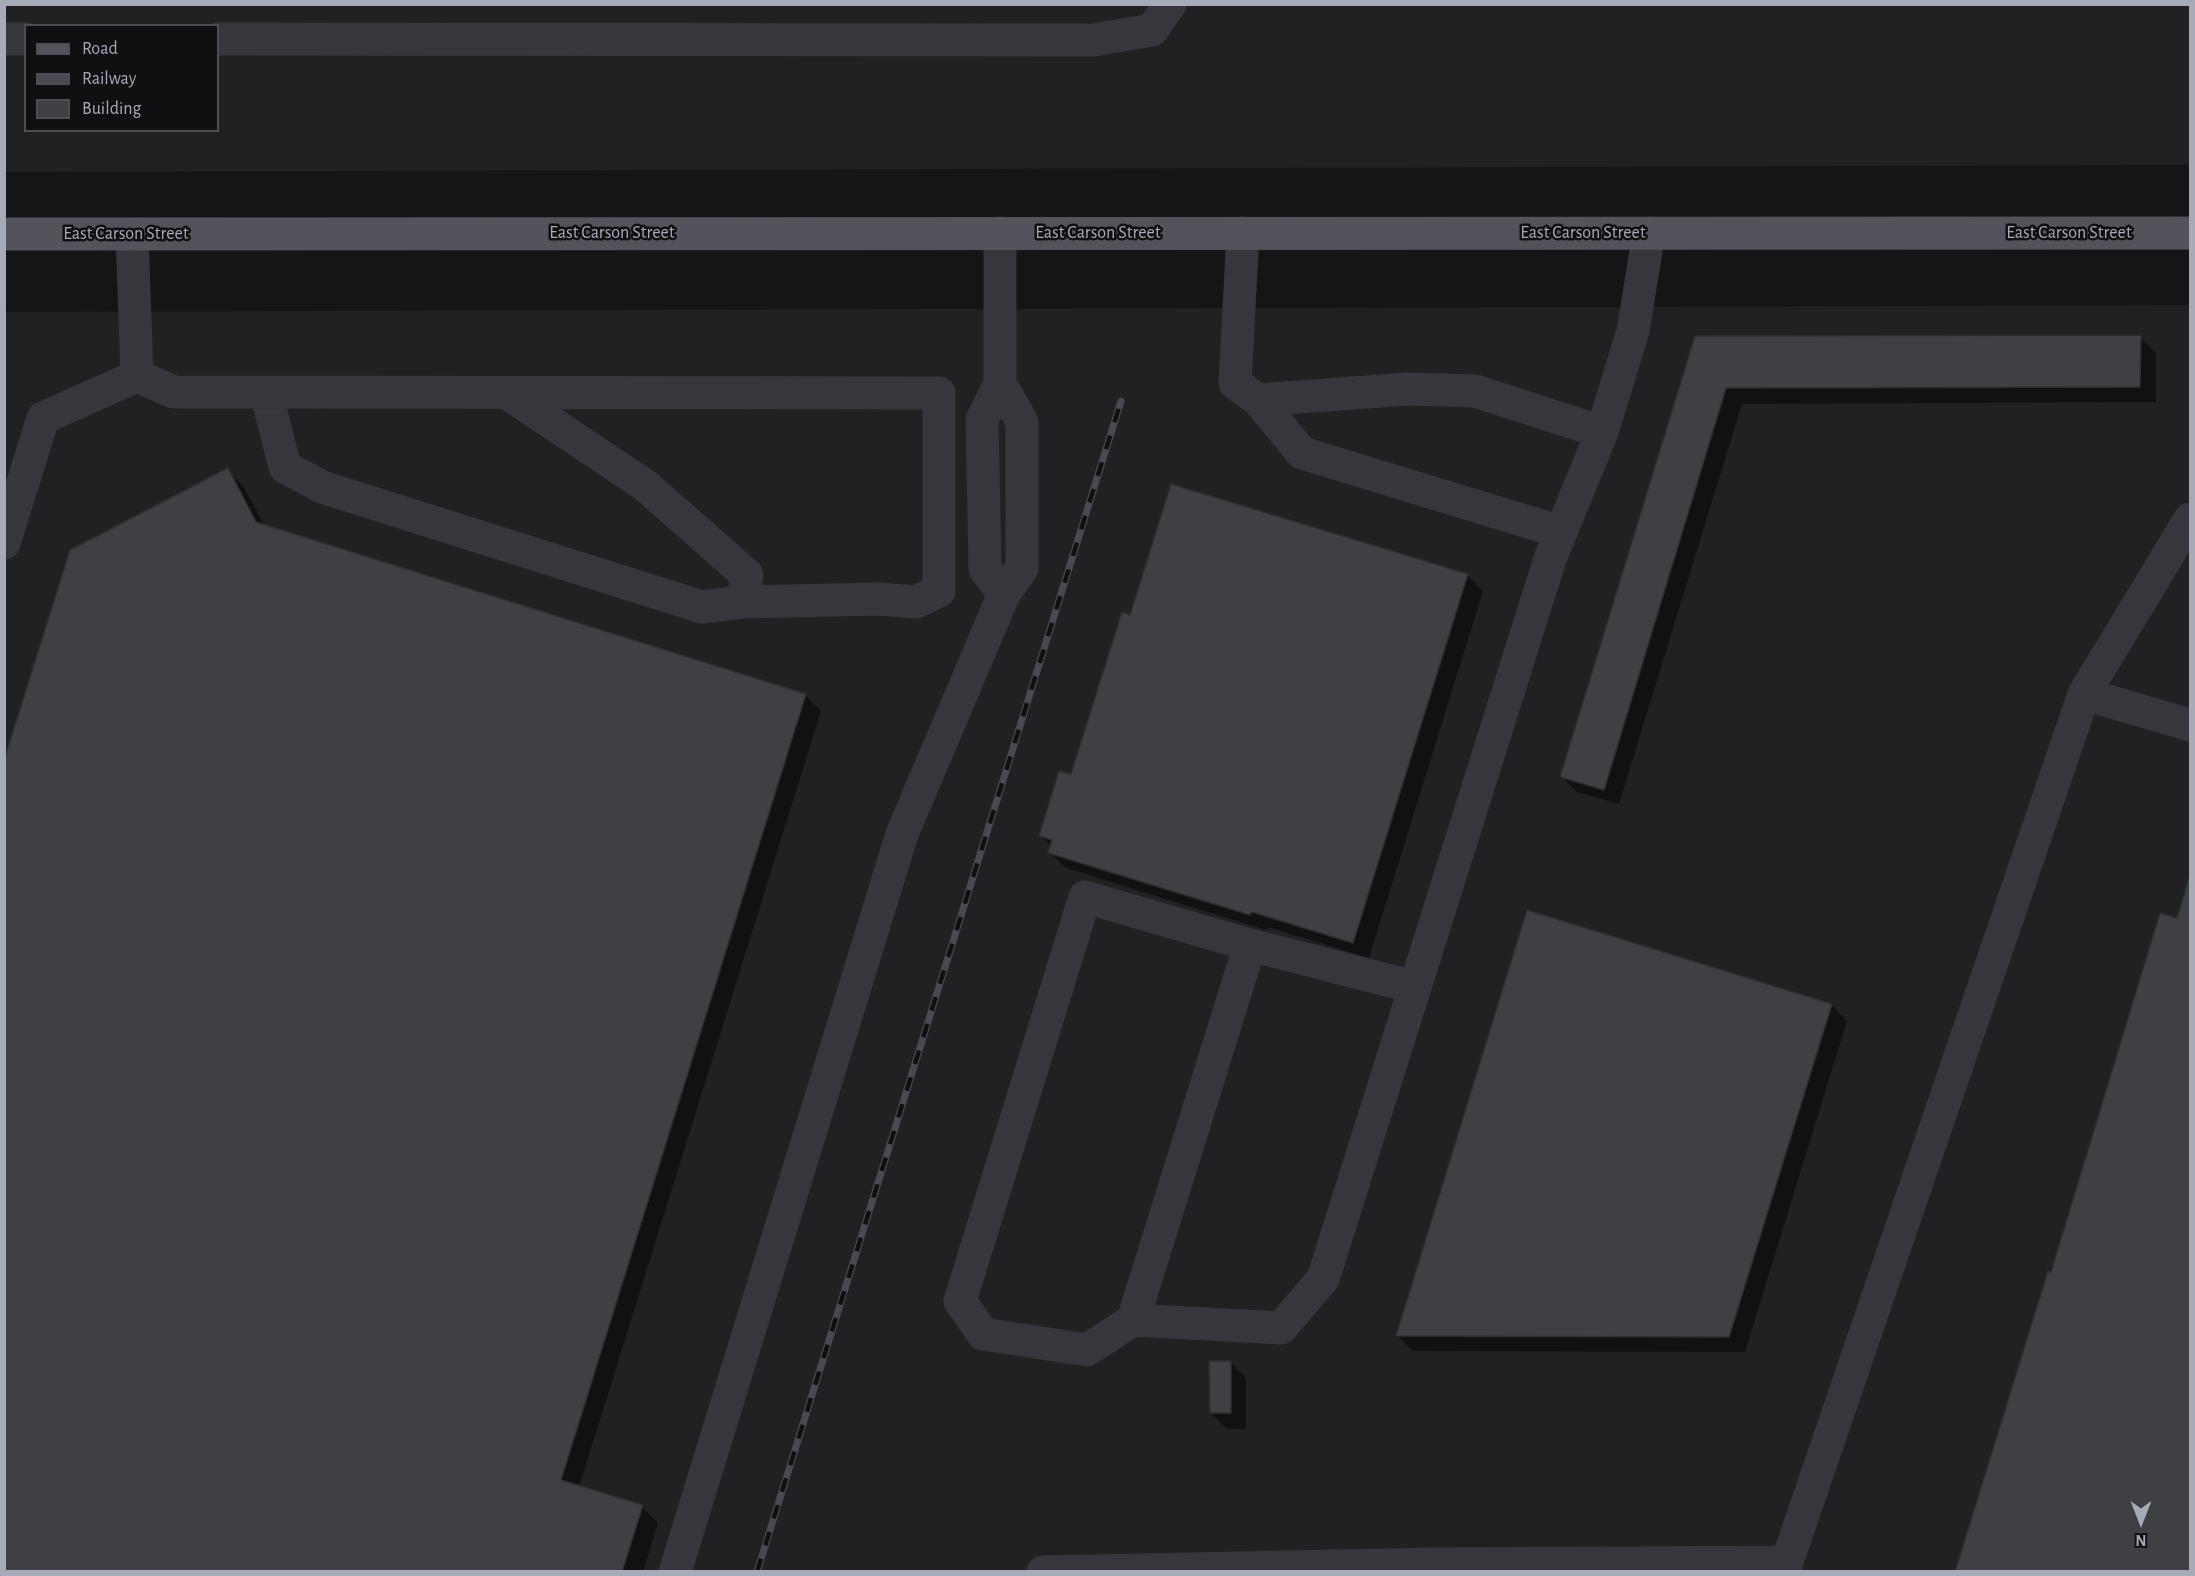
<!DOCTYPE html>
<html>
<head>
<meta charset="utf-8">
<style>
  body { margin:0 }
  #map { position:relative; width:2195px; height:1576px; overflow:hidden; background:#151517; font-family:"Alegreya Sans",sans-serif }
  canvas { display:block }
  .frame { position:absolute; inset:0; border:6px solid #a7abb7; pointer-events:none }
  .legend { position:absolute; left:24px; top:24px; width:195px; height:108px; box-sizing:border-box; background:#101012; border:2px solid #4c4e54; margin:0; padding:8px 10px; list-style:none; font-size:18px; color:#a7abb7 }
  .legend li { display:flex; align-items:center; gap:12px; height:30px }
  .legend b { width:30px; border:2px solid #4c4e54 }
  .north { position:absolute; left:2111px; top:1492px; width:60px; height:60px; -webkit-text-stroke:4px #101012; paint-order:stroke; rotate:180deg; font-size:16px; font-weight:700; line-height:24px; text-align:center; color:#a7abb7 }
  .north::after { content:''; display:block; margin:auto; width:21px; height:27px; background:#a7abb7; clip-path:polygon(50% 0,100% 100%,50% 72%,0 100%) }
</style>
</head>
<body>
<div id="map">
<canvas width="2195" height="1576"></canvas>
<div class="frame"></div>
<ul class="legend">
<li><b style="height:8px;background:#52535b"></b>Road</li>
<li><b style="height:8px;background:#494a51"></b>Railway</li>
<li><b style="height:16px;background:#3f4044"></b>Building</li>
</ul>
<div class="north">N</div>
</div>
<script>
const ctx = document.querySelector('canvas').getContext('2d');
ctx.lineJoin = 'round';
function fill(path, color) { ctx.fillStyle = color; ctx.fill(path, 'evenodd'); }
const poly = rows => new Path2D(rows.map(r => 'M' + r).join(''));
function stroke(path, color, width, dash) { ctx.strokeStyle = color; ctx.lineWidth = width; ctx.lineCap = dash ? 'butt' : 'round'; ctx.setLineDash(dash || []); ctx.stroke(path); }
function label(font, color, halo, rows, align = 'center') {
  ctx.font = font + ' "Alegreya Sans",sans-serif'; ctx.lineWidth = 5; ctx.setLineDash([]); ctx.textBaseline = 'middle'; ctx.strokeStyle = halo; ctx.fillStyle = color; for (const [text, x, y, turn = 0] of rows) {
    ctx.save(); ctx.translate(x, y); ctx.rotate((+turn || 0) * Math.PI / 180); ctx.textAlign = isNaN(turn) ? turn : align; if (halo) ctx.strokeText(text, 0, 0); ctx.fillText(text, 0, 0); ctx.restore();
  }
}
fill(poly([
  [4,5,2190,5,2190,165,5,172],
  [26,26,218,26,218,130,26,130],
  [2190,305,2190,1571,5,1571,4,312]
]), '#212124');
fill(poly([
  [2140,337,2156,353,2156,402,1742,404,1619,804,1577,792,1561,777,1696,338],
  [227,470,243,486,265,526,805,695,821,711,579,1487,642,1507,658,1523,643,1572,4,1572],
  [1467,575,1483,591,1369,958,1268,927,1266,930,1066,868,1050,852,1052,847,1040,835,1072,776,1131,617],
  [2190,880,2190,1572,1956,1572,2052,1274],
  [1528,912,1832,1005,1847,1021,1745,1352,1413,1351,1397,1335],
  [1230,1362,1246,1378,1246,1429,1227,1429,1211,1413]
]), '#0007');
const building = poly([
  [2141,335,2140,387,1726,388,1604,790,1560,777,1695,336,2141,335],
  [228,468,256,522,806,694,561,1480,643,1505,622,1572,4,1572,4,760,70,550,228,468],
  [1171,484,1468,574,1353,943,1252,912,1250,915,1048,853,1052,840,1039,836,1059,771,1071,774,1122,612,1130,615,1171,484],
  [2190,875,2190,1572,1955,1572,2048,1271,2051,1272,2160,913,2177,918,2190,875],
  [1527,910,1832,1004,1729,1337,1396,1336,1527,910],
  [1209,1361,1231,1361,1231,1413,1210,1413,1209,1361]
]);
fill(building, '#3f4044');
stroke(building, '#2f2f33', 1.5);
stroke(poly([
  [4,39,26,39],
  [218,39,1094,40,1152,30,1170,4],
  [1000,233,1000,383,982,420,985,569,1004,594],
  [1243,233,1235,383,1258,400,1408,389,1475,391,1602,432],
  [132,234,137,376],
  [266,392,285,467,322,487,702,607,743,602,747,575,646,486,507,393],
  [1258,400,1302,453,1561,532],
  [4,543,43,418,137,376,174,392,939,393,939,591,916,602,879,599,743,602],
  [2084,694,2190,725],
  [1250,945,1133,1320,1281,1328,1323,1279,1550,559,1602,432,1633,331,1649,233],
  [1133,1320,1087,1350,983,1334,960,1301,1085,897,1250,945,1414,987],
  [675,1572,902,834,1004,594,1022,568,1022,422,1000,383],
  [1043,1572,1433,1564,1787,1562,2084,694,2190,519]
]), '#36363c', 33);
stroke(poly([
  [4,234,2190,233]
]), '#52535b', 33);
const rail = poly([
  [757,1572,1121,401]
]);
stroke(rail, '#494a51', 7);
stroke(rail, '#101012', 4.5, [14]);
label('18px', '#a7abb7', '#101012', [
  ["East Carson Street",612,233],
  ["East Carson Street",1098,233],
  ["East Carson Street",1583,233],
  ["East Carson Street",2069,233],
  ["East Carson Street",126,234]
]);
</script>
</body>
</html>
